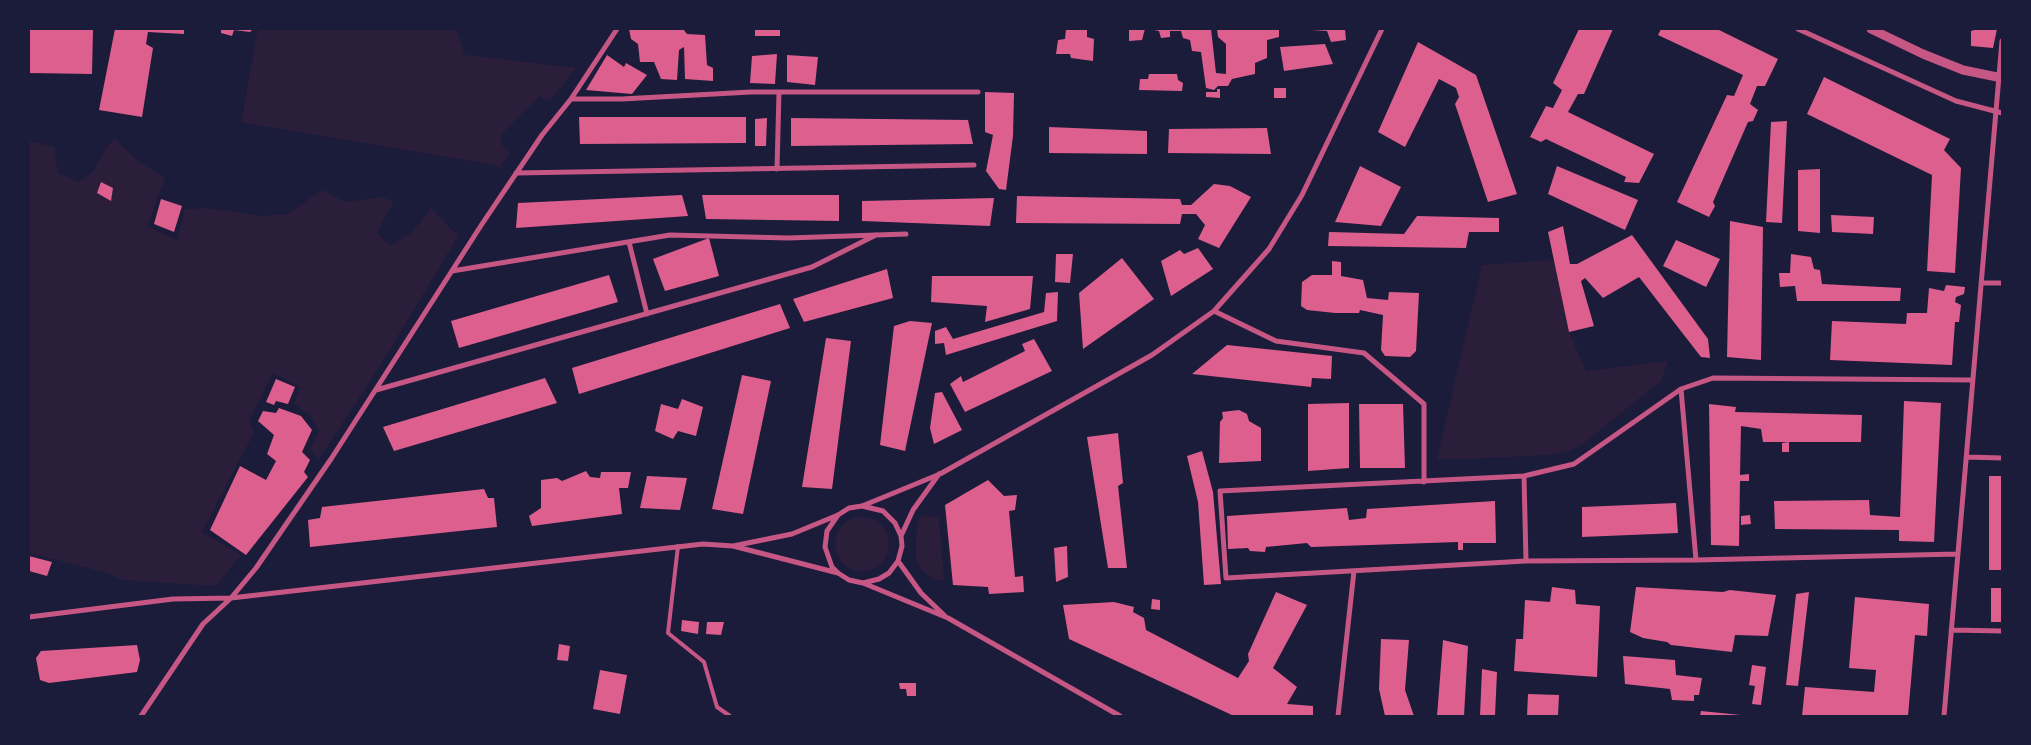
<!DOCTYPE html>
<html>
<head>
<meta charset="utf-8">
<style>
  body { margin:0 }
  #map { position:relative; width:2031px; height:745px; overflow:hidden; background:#1b1b3a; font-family:"Archivo Narrow",sans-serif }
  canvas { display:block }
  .frame { position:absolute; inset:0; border:30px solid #1b1b3a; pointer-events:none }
</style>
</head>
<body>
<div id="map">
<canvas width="2031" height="745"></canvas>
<div class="frame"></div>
</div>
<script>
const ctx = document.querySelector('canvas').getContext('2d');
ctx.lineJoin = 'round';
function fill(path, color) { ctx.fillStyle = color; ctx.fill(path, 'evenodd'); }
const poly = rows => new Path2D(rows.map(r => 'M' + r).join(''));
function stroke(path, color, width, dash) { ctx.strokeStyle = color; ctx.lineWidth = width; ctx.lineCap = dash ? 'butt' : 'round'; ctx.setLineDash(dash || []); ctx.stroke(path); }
fill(poly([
  [258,29,456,29,465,55,576,68,550,101,540,96,501,134,501,144,510,152,500,168,494,165,241,122],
  [115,139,137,160,165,178,147,226,177,240,185,209,208,208,260,216,288,214,322,190,345,202,381,197,394,201,377,233,391,246,413,231,431,208,458,236,380,366,319,459,310,449,319,431,310,415,294,404,300,387,273,373,249,421,254,433,202,532,241,555,216,586,124,580,104,572,29,553,29,141,54,147,58,173,78,182,93,172,106,148],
  [1554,260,1569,332,1586,371,1668,361,1661,381,1580,446,1572,450,1549,455,1467,459,1437,459,1482,265],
  [922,516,939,517,944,580,934,580,921,569,916,559,916,536,918,522],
  '835 544a27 27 0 1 1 54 0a27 27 0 1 1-54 0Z'
]), '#2a1e3b');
fill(poly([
  [29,29,93,29,92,74,29,73],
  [115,29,184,29,184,34,148,32,146,44,153,48,142,117,99,110],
  [221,29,252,29,252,30,250,32,234,30,232,36,221,33],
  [629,29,683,29,687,34,705,35,707,65,713,68,713,81,685,79,684,47,679,50,677,80,661,79,654,62,640,62,638,44,631,39],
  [755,29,780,29,780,36,755,36],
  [1066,29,1087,29,1087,37,1094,39,1093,61,1071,58,1070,54,1056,54,1058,40,1065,39],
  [1129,29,1145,29,1142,40,1129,41],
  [1149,29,1211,29,1216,73,1226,74,1226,44,1218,37,1217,29,1279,29,1279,37,1267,40,1267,58,1255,63,1255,74,1232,79,1228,86,1218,86,1214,90,1206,88,1201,52,1192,51,1190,40,1183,38,1181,31,1170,31,1170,37,1161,38,1159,31],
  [1311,29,1345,29,1346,40,1331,42,1327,31,1311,30],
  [1579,29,1613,29,1584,94,1578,94,1568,112,1654,154,1639,183,1624,182,1626,177,1546,139,1541,142,1530,137,1546,106,1553,108,1562,90,1553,83],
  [1661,29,1717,29,1778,59,1765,86,1757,86,1750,104,1758,110,1753,121,1748,122,1713,202,1715,206,1709,217,1677,202,1727,95,1734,96,1743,75,1658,35],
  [1978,29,1997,29,1993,48,1971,46,1971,31],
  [1418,42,1476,75,1517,194,1488,202,1455,104,1459,97,1456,88,1439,79,1405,147,1378,132],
  [1325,44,1333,64,1284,71,1280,47],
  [777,54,775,84,750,83,752,56],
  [607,55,624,67,626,63,647,75,632,94,586,90],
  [787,55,818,57,815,85,787,82],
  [1149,74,1177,74,1178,80,1183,83,1182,91,1139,90,1140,79,1148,79],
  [1824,77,1950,139,1944,150,1961,168,1955,273,1927,271,1932,175,1807,114],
  [1274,88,1286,88,1286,98,1274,98],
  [1217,89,1220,89,1220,98,1206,97,1206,92,1217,92],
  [985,92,1014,93,1013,136,1006,190,999,189,986,171,993,135,985,132],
  [579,117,746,117,746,143,580,144],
  [767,118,766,146,755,146,755,119],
  [791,118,968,120,973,144,791,146],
  [1787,121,1782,223,1766,222,1771,122],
  [1049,127,1147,131,1147,154,1049,153],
  [1267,128,1271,154,1168,153,1169,129],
  [1360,166,1401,187,1381,226,1335,222],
  [1557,166,1638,200,1625,230,1548,194],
  [1820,169,1820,233,1798,231,1798,170],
  [101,182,113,188,111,201,97,193],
  [1214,184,1230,186,1251,197,1219,248,1198,239,1205,225,1196,214,1182,214,1180,224,1016,223,1017,196,1180,199,1182,205,1191,205],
  [682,195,688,216,516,228,518,203],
  [702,195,839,195,839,221,706,219],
  [994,198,990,226,862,221,862,201],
  [161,199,182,206,174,232,154,224],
  [1831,215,1874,217,1873,234,1832,232],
  [1417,216,1499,218,1499,232,1469,232,1466,248,1328,246,1329,232,1404,234],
  [1730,221,1763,227,1761,360,1727,357],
  [1563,226,1570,264,1577,264,1632,235,1708,339,1710,358,1701,357,1639,277,1603,298,1585,278,1581,281,1594,326,1569,332,1548,232],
  [709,238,719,276,665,291,653,259],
  [1676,240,1720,259,1706,287,1663,266],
  [1198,248,1213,269,1171,296,1161,261,1180,250,1184,254],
  [1056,254,1073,254,1070,283,1055,282],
  [1791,254,1811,257,1814,269,1820,270,1822,284,1901,288,1900,301,1797,301,1795,286,1780,287,1779,273,1790,273],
  [1122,258,1154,299,1083,349,1079,293],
  [1332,261,1341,262,1341,276,1363,280,1367,298,1388,300,1389,292,1419,293,1416,351,1410,357,1385,356,1381,350,1383,315,1360,310,1359,313,1335,313,1307,310,1301,306,1302,282,1312,275,1332,275],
  [887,269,893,298,804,322,793,299],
  [609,275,618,302,459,348,451,321],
  [932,276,1033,276,1030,309,985,322,987,306,931,302],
  [1946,285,1965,287,1964,294,1956,297,1955,302,1961,305,1959,322,1955,322,1952,365,1830,360,1832,321,1906,324,1907,313,1927,313,1929,288,1944,291],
  [1058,292,1057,321,946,355,944,343,935,344,935,331,946,327,953,339,1044,312,1046,293],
  [780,304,790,328,579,394,572,368],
  [910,321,932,323,905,451,880,445,894,326],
  [826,338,851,341,832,489,802,487],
  [1034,339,1052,371,965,412,950,384,961,376,963,382,1025,351,1022,344],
  [1227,345,1332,356,1331,379,1312,378,1311,387,1192,374],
  [742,375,771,381,743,514,712,509],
  [545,378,557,403,394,451,383,427],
  [276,379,295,387,288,404,276,401,274,405,266,402],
  [942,392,962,430,934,444,930,428,935,393],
  [682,399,703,407,696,436,678,431,673,439,655,431,661,404,678,409],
  [1904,401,1941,403,1934,542,1899,541,1899,530,1775,529,1774,501,1869,500,1870,515,1900,517],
  [1349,403,1349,468,1308,471,1308,404],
  [1359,404,1403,404,1405,468,1360,468],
  [1709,404,1736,407,1735,412,1862,415,1861,442,1763,442,1761,429,1741,426,1740,475,1749,474,1749,481,1740,481,1739,546,1711,545],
  [279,408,301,416,312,430,302,452,310,460,304,472,308,477,246,555,210,530,240,466,266,480,276,461,267,454,274,435,258,421,263,411,276,413],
  [1239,410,1247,414,1249,421,1261,428,1261,461,1219,463,1220,422,1223,418,1222,412],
  [1118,433,1123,483,1118,486,1127,568,1108,568,1087,437],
  [1789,442,1789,452,1782,452,1782,443],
  [1202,451,1213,492,1221,584,1204,585,1198,502,1187,456],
  [586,471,590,477,600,478,601,472,631,472,628,488,619,488,622,514,532,526,529,516,541,508,541,480,557,478,562,481],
  [647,476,687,478,680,510,640,508],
  [1989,476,2002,476,2002,570,1989,570],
  [988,480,1004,496,1017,495,1015,510,1009,511,1015,577,1023,576,1024,592,989,594,988,587,953,585,945,505],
  [484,489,488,498,494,498,497,527,310,547,308,520,320,518,322,507],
  [1495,501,1496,543,1463,543,1463,550,1458,550,1458,542,1311,547,1307,543,1266,547,1265,552,1250,551,1248,548,1228,549,1227,516,1347,508,1349,520,1366,518,1367,509],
  [1676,503,1678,533,1582,537,1582,507],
  [1750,515,1751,524,1741,525,1741,516],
  [1067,546,1068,577,1056,582,1054,548],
  [29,556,52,562,47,576,29,571],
  [1552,587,1575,590,1576,604,1600,606,1597,677,1514,671,1516,639,1523,639,1525,600,1550,602],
  [1636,587,1723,592,1730,590,1776,595,1768,636,1735,635,1732,652,1671,645,1667,642,1643,638,1630,632],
  [1991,588,2002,588,2002,622,1991,622],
  [1276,592,1307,605,1273,668,1297,687,1287,704,1313,706,1313,716,1234,716,1069,639,1063,605,1114,602,1134,607,1133,612,1144,618,1146,630,1238,678,1249,661,1248,654],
  [1809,592,1798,686,1786,685,1796,594],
  [1855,597,1929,604,1927,636,1915,635,1908,716,1802,716,1805,687,1874,692,1876,670,1849,668],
  [1152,599,1160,600,1160,610,1151,609],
  [682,620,699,622,698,634,681,631],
  [707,622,724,622,721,635,706,634],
  [1381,639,1409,640,1405,690,1414,716,1385,716,1379,689],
  [1443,640,1468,646,1464,716,1437,716],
  [559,644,570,646,568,661,557,660],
  [137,645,140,660,137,672,49,683,40,680,36,658,41,651],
  [1623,656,1675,660,1676,675,1702,678,1699,695,1694,695,1694,701,1672,700,1670,689,1625,684],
  [1752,665,1766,667,1761,705,1752,704,1755,686,1749,685],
  [1482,669,1497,672,1495,716,1480,716],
  [600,670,627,675,620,714,593,709],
  [899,683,916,683,916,696,907,696,906,689,900,689],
  [1528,694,1559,695,1558,716,1527,716],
  [1701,711,1741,715,1741,716,1700,716]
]), '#dd5f8e');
stroke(poly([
  [678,546,668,633,704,662,717,707,730,716]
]), '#c65784', 4);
stroke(poly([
  [1798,29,1956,101,2002,113],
  [571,99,622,99,751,92,978,92],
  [777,169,779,92],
  [516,173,974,165],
  [629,242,647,314],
  [452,271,670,235,788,238,906,234],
  [1981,283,2002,283],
  [1214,311,1276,341,1364,353,1424,404,1424,482],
  [1681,389,1696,560],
  [376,390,812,267,876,235],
  [1966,457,2002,458],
  [1524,476,1526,561],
  [862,506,883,511,895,523,901,536,902,546,898,561,889,573,879,579,863,583],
  [838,515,827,531,825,547,832,567,838,573,849,580,863,583,948,618,1120,716],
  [901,536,913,510,939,474],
  [733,546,792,534,838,515,849,508,862,506,940,474,1152,355,1214,311,1269,249,1302,195,1382,29],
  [1958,554,1696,560,1526,561,1226,578,1220,491,1524,476,1574,464,1681,389,1713,378,1972,380],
  [898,561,921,593,945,616],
  [29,617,173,599,231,598,703,544,733,546,838,573],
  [1951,630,2002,631],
  [141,716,203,624,231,598,256,568,331,459,482,224,542,135,571,99,617,29],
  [1338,716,1354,571],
  [1944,716,2002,41]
]), '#c65784', 5);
stroke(poly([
  [1871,29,1923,54,1963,70,2002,78]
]), '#c65784', 9);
</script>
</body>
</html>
